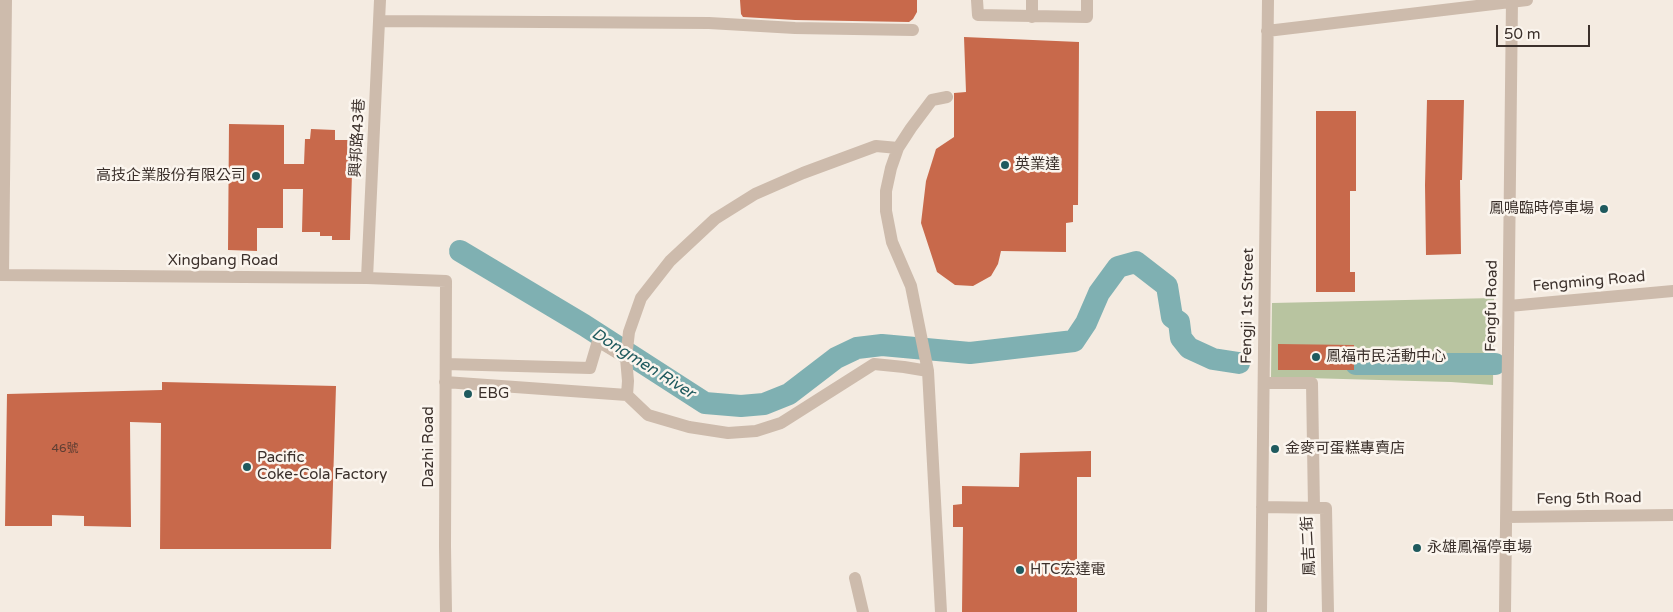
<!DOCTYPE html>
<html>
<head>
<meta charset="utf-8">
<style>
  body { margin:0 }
  #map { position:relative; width:1673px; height:612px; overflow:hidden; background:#f4ebe1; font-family:"Varela Round",sans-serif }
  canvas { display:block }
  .scale { position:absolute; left:1496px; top:25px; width:94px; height:22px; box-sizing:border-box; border:2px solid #3b302b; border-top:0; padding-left:6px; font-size:15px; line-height:18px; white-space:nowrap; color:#3b302b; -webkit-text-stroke:4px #fbf5ee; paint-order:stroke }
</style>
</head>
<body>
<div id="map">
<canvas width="1673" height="612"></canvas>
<div class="scale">50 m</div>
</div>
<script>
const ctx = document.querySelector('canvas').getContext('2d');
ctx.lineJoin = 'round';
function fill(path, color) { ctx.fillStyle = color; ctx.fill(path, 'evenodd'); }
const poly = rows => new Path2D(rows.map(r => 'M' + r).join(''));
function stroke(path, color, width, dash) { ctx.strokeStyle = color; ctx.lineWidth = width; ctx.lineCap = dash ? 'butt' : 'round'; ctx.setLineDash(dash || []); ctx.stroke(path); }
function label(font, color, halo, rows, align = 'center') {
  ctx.font = font + ' "Varela Round","Noto Sans TC",sans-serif'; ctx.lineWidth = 5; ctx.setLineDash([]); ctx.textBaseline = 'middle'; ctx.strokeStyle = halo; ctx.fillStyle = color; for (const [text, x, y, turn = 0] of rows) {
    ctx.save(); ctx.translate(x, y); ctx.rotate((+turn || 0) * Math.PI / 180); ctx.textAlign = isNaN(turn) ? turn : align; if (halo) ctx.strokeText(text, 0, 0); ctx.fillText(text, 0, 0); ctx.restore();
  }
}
fill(poly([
  [1494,298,1493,385,1451,382,1271,377,1272,303]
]), '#b8c4a0');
stroke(poly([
  [460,251,584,325,705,403,741,406,764,404,789,394,836,358,857,348,882,345,970,353,1074,341,1086,323,1099,293,1118,267,1136,262,1167,286,1172,317,1179,322,1181,338,1189,348,1213,359,1239,363],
  [1356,364,1495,364]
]), '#7fb0b2', 22);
fill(poly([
  [740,0,917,0,917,12,913,19,909,22,795,20,743,17,741,14],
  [964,37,1079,42,1078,205,1073,205,1073,222,1066,223,1066,252,1001,251,998,264,991,276,973,286,955,285,937,272,921,223,926,181,936,149,954,137,954,93,966,92],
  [1427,100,1464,100,1462,180,1460,180,1461,254,1426,255,1425,185],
  [1316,111,1356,111,1356,191,1350,191,1350,272,1355,272,1355,292,1316,292],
  [229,124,284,125,284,164,304,164,305,139,310,139,311,129,335,130,335,140,353,140,350,240,332,240,332,236,320,236,320,232,302,232,303,189,283,189,283,228,257,228,257,251,228,250],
  [1278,344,1354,345,1354,370,1278,370],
  [162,382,336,386,331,549,160,549,161,423,130,422,131,527,84,526,84,516,52,515,52,526,5,526,7,394,162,390],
  [1091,451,1091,477,1077,477,1077,612,962,612,963,527,953,527,953,505,962,504,962,486,1019,487,1020,453]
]), '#c8694b');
stroke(poly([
  [977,0,978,15,1087,17,1087,0],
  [1032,0,1032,17],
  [379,21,709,23,795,28,913,30],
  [1267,31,1527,0],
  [0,275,367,278,446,281,445,546,446,612],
  [3,275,6,0],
  [367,278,380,0],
  [1509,306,1673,291],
  [626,358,629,332,641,298,670,261,715,219,755,194,803,173,876,146,898,148],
  [445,382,627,395,628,381,626,358,598,341,590,368,446,364],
  [1264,383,1312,383,1314,508],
  [627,395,648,415,689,427,728,433,756,431,781,423,874,364,904,367,928,371],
  [1262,507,1326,508,1328,612],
  [1506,517,1673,515],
  [855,578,863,612],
  [941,612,928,371,911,286,892,242,886,211,886,191,891,168,898,148,911,128,932,100,947,97],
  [1261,612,1268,0],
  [1505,612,1512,0]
]), '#cdbbac', 12);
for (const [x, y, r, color] of [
  [1005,165,5,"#1f5a5e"],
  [256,176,5,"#1f5a5e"],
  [1604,209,5,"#1f5a5e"],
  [1316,357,5,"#1f5a5e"],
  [468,394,5,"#1f5a5e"],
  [1275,449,5,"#1f5a5e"],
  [247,467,5,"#1f5a5e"],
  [1417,548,5,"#1f5a5e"],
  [1020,570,5,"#1f5a5e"]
]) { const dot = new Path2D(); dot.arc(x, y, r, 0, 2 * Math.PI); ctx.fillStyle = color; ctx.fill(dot); stroke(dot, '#fbf5ee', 2); }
label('12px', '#5e3e33', null, [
  ["46號",65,449]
]);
label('15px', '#3b302b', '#fbf5ee', [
  ["興邦路43巷",358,138,-87],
  ["Xingbang Road",223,261],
  ["Fengming Road",1589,282,-5],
  ["Fengji 1st Street",1248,306,-89],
  ["Fengfu Road",1492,306,-89],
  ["Dazhi Road",429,447,-90],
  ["Feng 5th Road",1589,499,-1],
  ["鳳吉二街",1309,546,-93]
]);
label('15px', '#3b302b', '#fbf5ee', [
  ["英業達",1015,165],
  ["高技企業股份有限公司",246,176,"right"],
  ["鳳鳴臨時停車場",1594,209,"right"],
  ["鳳福市民活動中心",1326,357],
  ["EBG",478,394],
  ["金麥可蛋糕專賣店",1285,449],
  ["Pacific",257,458],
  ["Coke-Cola Factory",257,475],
  ["永雄鳳福停車場",1427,548],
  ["HTC宏達電",1030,570]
], 'left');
label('italic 16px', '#1f5a5e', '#fbf5ee', [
  ["Dongmen River",643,364,32]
]);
</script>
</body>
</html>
